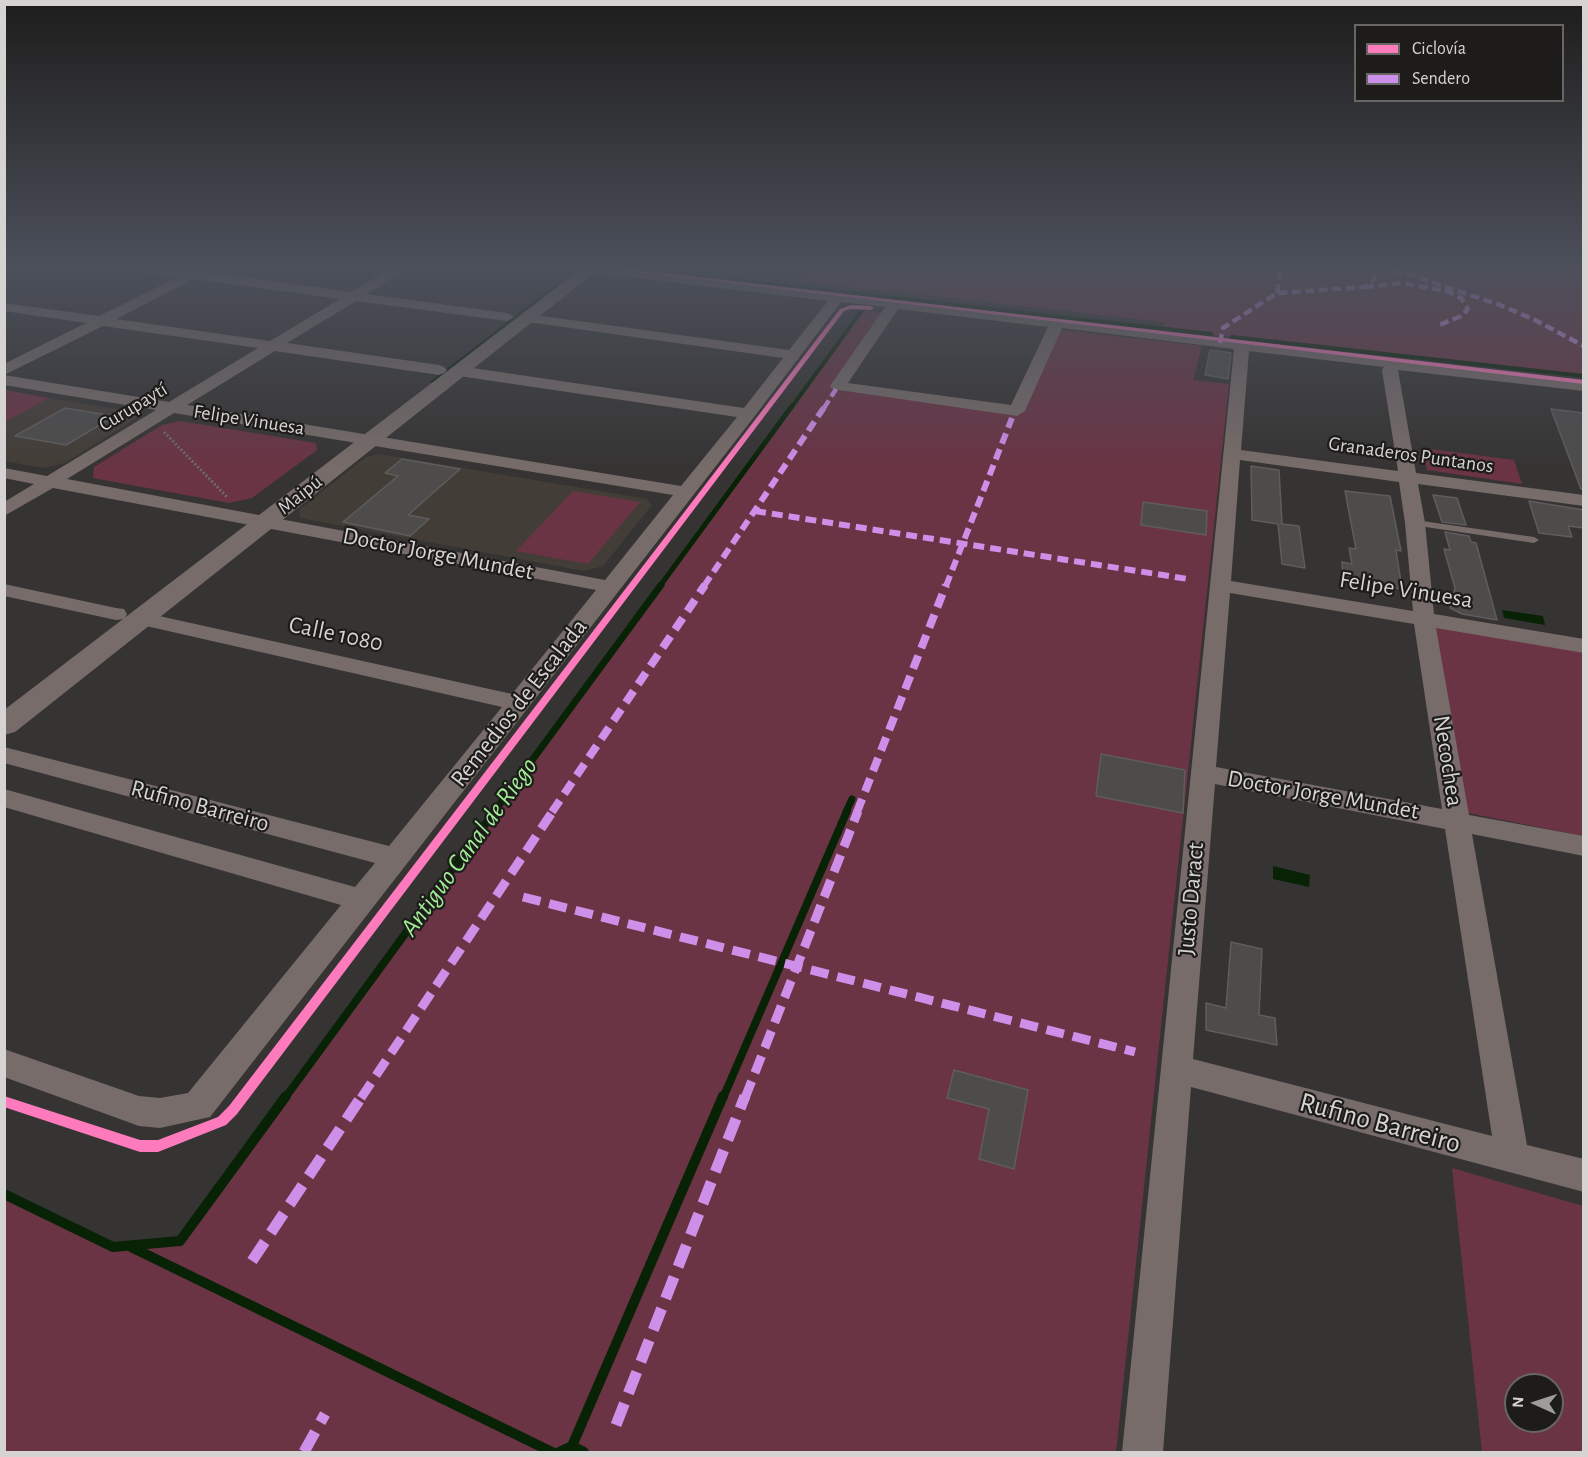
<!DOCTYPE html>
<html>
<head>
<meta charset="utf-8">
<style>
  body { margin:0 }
  #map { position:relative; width:1588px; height:1457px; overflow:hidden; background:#363433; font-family:"Alegreya Sans",sans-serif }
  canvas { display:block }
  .frame { position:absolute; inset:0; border:6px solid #d5d4d2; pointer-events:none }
  .legend { position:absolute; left:1354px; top:24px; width:210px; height:78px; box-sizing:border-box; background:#1d1c1b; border:2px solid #676664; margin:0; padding:8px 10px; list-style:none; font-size:18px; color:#d5d4d2 }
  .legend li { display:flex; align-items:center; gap:12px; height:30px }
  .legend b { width:30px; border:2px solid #676664 }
  .north { position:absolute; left:1504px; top:1373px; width:60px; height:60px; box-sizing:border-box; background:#1d1c1b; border:2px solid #676664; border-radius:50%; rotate:273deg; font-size:16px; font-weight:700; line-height:24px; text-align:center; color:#d5d4d2 }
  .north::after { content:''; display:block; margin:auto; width:21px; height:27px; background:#9d9c9a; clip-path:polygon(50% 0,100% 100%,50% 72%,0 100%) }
</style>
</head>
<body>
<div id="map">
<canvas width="1588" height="1457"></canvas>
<div class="frame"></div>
<ul class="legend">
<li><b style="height:8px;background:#fd7abc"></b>Ciclovía</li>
<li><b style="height:8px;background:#ce8fe9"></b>Sendero</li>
</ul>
<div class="north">N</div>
</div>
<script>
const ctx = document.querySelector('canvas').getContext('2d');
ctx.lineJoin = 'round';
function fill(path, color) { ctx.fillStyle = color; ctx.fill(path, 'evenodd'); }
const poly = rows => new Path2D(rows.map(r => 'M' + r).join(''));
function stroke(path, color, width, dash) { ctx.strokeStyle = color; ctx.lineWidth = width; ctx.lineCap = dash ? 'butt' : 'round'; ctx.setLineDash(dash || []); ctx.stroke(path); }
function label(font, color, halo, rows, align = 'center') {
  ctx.font = font + ' "Alegreya Sans",sans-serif'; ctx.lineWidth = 4.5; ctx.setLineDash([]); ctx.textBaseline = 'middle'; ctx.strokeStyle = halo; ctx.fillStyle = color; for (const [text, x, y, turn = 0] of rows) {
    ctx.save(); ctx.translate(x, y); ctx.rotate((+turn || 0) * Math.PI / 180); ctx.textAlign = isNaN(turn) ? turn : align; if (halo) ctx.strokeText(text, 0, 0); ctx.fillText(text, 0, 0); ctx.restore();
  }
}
fill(poly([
  [49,398,135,412,138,417,65,463,43,468,5,461,4,422],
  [380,454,647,499,652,505,603,566,584,571,300,518,299,510,366,457]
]), '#433d37');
fill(poly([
  [816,265,1583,265,1583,376,1162,329,1164,322,800,281],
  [862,310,888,313,839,386,1017,411,1054,329,1202,346,1193,380,1229,384,1116,1452,5,1452,4,1194,113,1247,180,1241,675,569],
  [5,390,49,398,5,422],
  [180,421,316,443,317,450,252,498,229,503,93,478,94,467,162,425],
  [1423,448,1514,460,1522,484,1427,470],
  [573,491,640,502,588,564,516,551],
  [1434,624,1583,650,1583,836,1468,813],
  [1452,1168,1583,1206,1583,1452,1482,1452],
  [1516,1385,1552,1385,1552,1421,1516,1421]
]), '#6a3444');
fill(poly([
  [1502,610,1543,616,1545,625,1504,618],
  [1273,866,1310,875,1309,887,1273,879]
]), '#082206');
stroke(poly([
  [611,266,1211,334],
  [1232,337,1584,376],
  [433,382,571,275],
  [791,408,868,302]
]), '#082206', 4);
stroke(poly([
  [660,586,792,406]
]), '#082206', 5);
stroke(poly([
  [494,812,661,585],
  [846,812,852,799]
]), '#082206', 7);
stroke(poly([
  [285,1098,495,811],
  [723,1098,847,811]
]), '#082206', 8);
stroke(poly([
  [4,1194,113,1247,180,1241,286,1096],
  [131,1247,552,1452],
  [572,1446,584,1452],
  [559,1452,572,1446,723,1096]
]), '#082206', 10);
const building = poly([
  [1210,350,1231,353,1228,379,1205,375,1210,350],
  [65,408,115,416,66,445,15,436,65,408],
  [1551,409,1584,413,1584,489,1581,489,1551,409],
  [402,459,460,469,408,515,429,519,410,536,343,522,398,476,385,473,402,459],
  [1251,466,1279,470,1282,524,1299,526,1305,568,1282,564,1278,524,1252,520,1251,466],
  [1345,491,1390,496,1401,551,1396,550,1402,589,1343,580,1342,562,1352,564,1349,548,1356,549,1345,491],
  [1433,495,1457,498,1466,525,1442,522,1433,495],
  [1529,501,1584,510,1584,528,1568,526,1572,537,1539,533,1529,501],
  [1143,502,1207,511,1206,535,1141,525,1143,502],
  [1445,532,1469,536,1471,542,1476,543,1497,620,1462,614,1450,608,1455,588,1444,549,1450,550,1445,532],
  [1101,754,1185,770,1183,813,1096,796,1101,754],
  [1231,942,1262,949,1259,1015,1275,1018,1277,1045,1206,1030,1206,1003,1226,1008,1231,942],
  [954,1070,1028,1090,1014,1169,979,1159,989,1109,947,1098,954,1070]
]);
fill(building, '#4d4c4b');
stroke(building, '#5e5d5c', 1.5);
stroke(poly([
  [164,432,228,498]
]), '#6f6967', 3, [2, 2]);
fill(poly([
  [1415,520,1534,537,1539,540,1534,543,1412,525,1410,523,1415,520]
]), '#776c69');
fill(poly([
  [4,265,18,265,4,273,4,265],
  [112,265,148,265,194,270,351,292,396,265,411,265,367,294,507,313,514,317,507,321,356,301,287,343,439,365,444,367,447,370,444,373,439,375,275,351,187,405,681,486,737,417,459,376,451,371,459,366,744,408,783,358,528,322,521,318,528,314,789,350,828,301,562,269,556,265,596,265,1584,381,1584,391,1398,370,1416,473,1584,495,1584,506,1418,484,1425,523,1434,614,1584,639,1584,653,1436,628,1469,815,1584,836,1584,856,1472,834,1527,1145,1584,1159,1584,1192,1191,1087,1163,1452,1122,1452,1234,349,1062,328,1025,411,1017,416,832,389,830,386,885,307,841,302,754,417,210,1117,160,1128,139,1126,4,1077,4,1049,139,1096,160,1098,188,1093,341,905,4,807,4,789,355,887,375,863,4,763,4,747,389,846,502,707,133,623,130,618,133,613,141,612,512,694,596,590,53,488,4,516,4,502,34,484,4,478,4,468,47,476,156,410,4,385,4,375,169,402,258,348,103,326,4,375,4,364,86,323,4,311,4,303,99,316,178,277,118,269,112,265],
  [194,279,340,299,270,341,116,319,194,279],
  [898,309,1048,327,1011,405,848,383,898,309],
  [1249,351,1384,367,1382,370,1398,471,1241,450,1249,351],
  [174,413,673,495,605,580,67,479,174,413],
  [1240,460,1399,482,1405,523,1413,611,1231,581,1240,460],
  [1230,593,1414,624,1442,809,1216,767,1230,593],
  [1215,784,1445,829,1492,1136,1193,1059,1215,784],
  [4,584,116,608,124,609,127,614,124,619,116,620,4,596,4,584]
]), '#776c69');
fill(poly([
  [586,265,604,265,15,732,4,735,4,710,586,265]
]), '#776c69');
stroke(poly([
  [1381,265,1500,305,1535,320,1584,346],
  [1365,287,1402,283,1447,291,1461,298,1468,309,1461,316,1437,326],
  [1277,293,1281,265],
  [1220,343,1223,328,1277,293,1365,287,1373,280,1380,265],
  [824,408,838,386]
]), '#ce8fe9', 4.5, [9, 4.5]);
stroke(poly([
  [755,511,1188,579],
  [704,586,825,406],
  [946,586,1012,418]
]), '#ce8fe9', 6, [11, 6]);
stroke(poly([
  [552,812,705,585],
  [857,812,946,585]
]), '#ce8fe9', 8, [14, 8]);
stroke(poly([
  [523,897,1135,1052],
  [361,1098,553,811],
  [745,1098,858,811]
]), '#ce8fe9', 9, [18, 9]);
stroke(poly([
  [252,1261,362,1096],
  [616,1425,745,1096],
  [304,1452,325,1414]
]), '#ce8fe9', 11, [23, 11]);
fill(poly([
  [604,266,1584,380,1584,384,602,268,602,266,604,266],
  [851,305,871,306,874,308,871,310,851,309,844,311,237,1114,226,1125,158,1152,140,1152,4,1107,4,1096,140,1140,158,1140,218,1117,229,1106,840,309,851,305]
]), '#fd7abc');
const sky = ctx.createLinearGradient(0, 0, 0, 469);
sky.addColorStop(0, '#1e1d1c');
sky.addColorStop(0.57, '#4c505b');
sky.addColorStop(1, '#4c505b00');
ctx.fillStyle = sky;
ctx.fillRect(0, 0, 1588, 469);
label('20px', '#d5d4d2', '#1d1c1b', [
  ["Curupaytí",133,407,-31],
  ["Felipe Vinuesa",249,420,9],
  ["Granaderos Puntanos",1411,455,8],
  ["Maipú",300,495,-38]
]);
label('24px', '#d5d4d2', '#1d1c1b', [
  ["Doctor Jorge Mundet",438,554,11],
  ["Felipe Vinuesa",1406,590,9],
  ["Calle 1080",336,634,12],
  ["Remedios de Escalada",519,703,-52],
  ["Necochea",1448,761,81],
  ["Doctor Jorge Mundet",1323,795,10],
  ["Rufino Barreiro",200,806,15],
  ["Justo Daract",1191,899,-85]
]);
label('italic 26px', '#a1ed95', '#1d1c1b', [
  ["Antiguo Canal de Riego",469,847,-54]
]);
label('28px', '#d5d4d2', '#1d1c1b', [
  ["Rufino Barreiro",1380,1123,15]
]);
</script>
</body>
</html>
